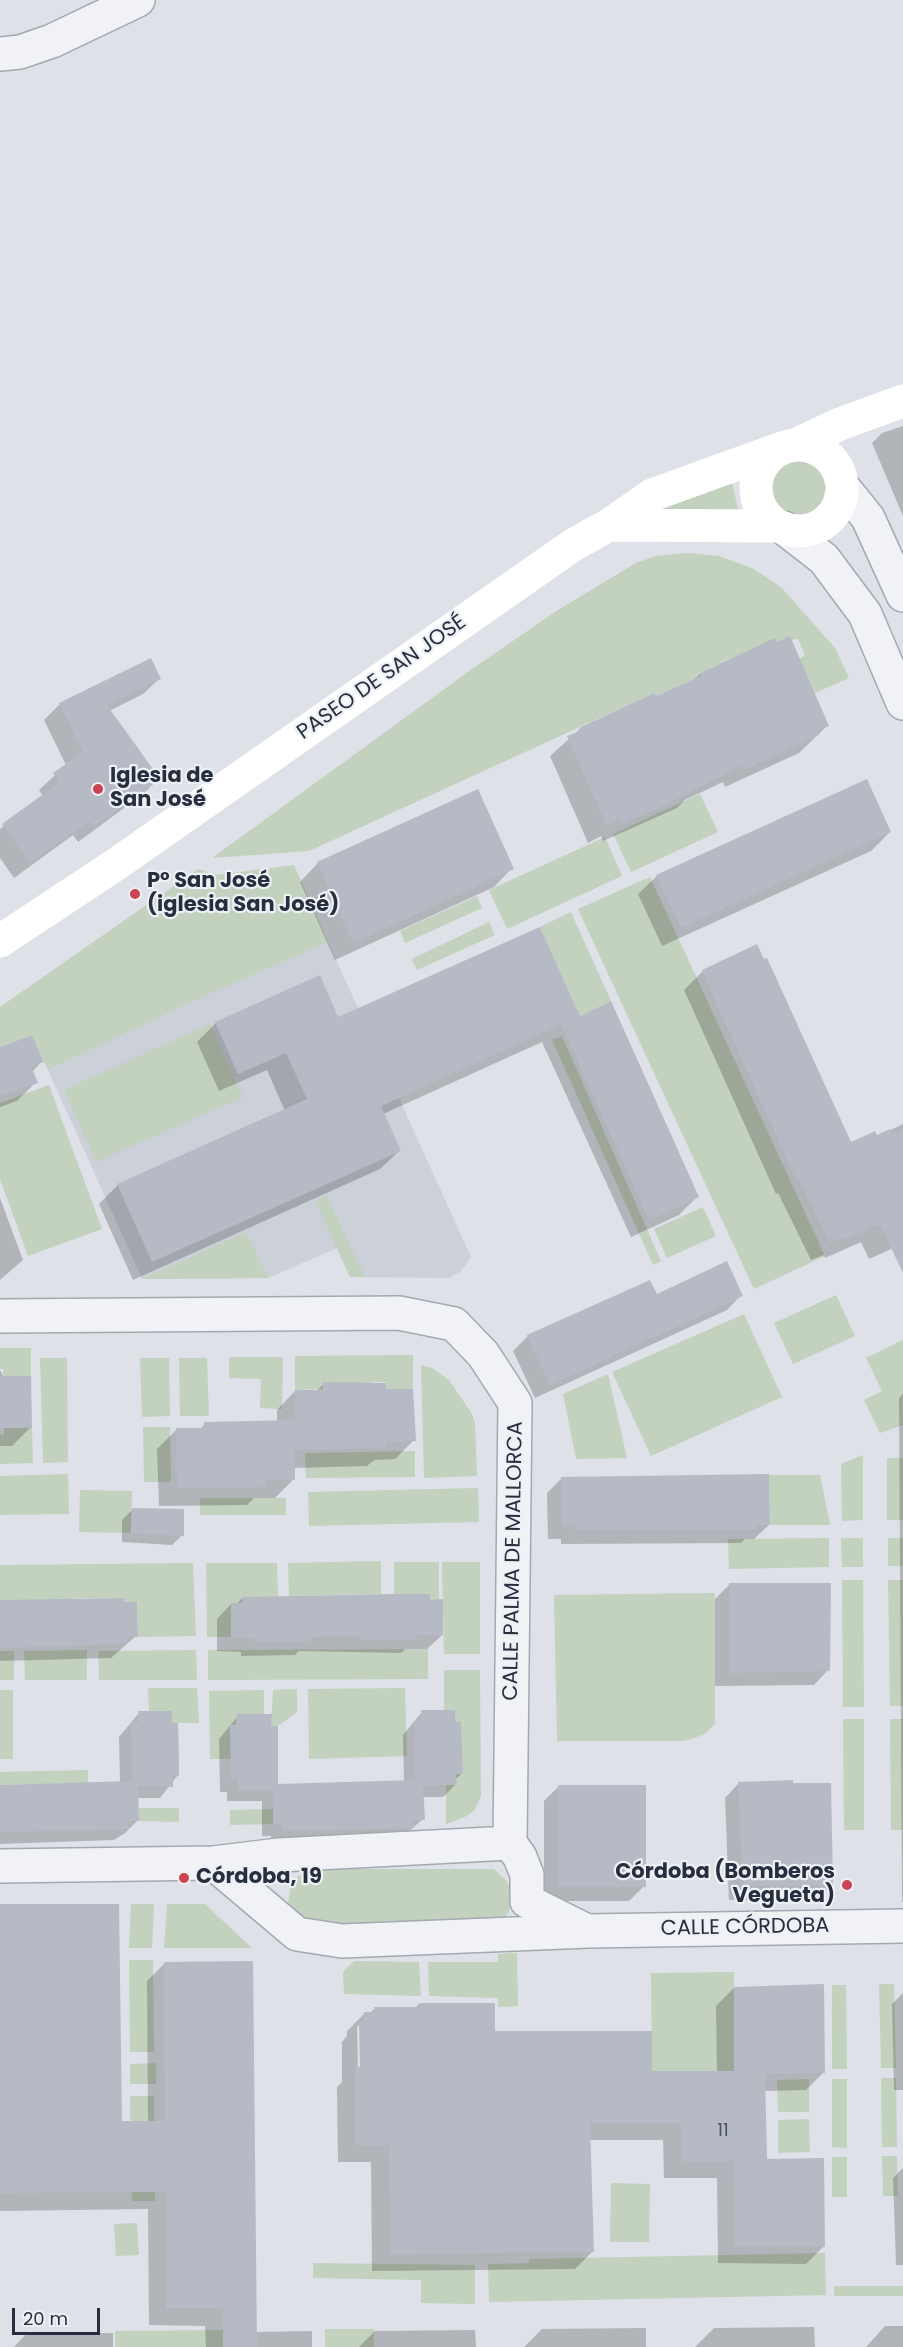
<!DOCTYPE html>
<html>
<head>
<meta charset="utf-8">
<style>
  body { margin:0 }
  #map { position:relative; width:903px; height:2347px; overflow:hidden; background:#dee1e7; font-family:Poppins,sans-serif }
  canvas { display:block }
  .scale { position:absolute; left:12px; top:2308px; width:88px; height:27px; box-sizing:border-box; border:3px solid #272e3e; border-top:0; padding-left:8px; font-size:18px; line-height:21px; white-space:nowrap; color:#272e3e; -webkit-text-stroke:4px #edf0f5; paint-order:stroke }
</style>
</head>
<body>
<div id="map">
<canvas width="903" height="2347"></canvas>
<div class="scale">20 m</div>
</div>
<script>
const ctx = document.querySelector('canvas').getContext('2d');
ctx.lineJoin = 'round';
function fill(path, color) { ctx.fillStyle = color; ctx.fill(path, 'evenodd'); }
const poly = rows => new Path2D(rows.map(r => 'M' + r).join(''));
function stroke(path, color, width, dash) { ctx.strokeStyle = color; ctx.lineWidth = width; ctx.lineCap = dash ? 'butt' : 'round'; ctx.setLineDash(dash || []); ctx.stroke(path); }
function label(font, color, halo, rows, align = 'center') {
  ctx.font = font + ' Poppins,sans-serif'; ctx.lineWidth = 4.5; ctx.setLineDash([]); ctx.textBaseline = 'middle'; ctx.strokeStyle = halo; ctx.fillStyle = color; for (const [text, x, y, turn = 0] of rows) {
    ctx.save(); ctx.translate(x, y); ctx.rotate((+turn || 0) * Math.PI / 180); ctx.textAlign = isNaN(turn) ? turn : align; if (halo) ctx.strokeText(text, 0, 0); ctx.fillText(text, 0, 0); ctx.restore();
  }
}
fill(poly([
  [328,942,471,1257,461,1271,449,1278,350,1277,337,1248,268,1278,142,1279,48,1070,185,1005]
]), '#ccd0d9');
fill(poly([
  '769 489a28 28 0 1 1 56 0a28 28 0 1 1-56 0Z',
  [732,482,740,518,651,512],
  [686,553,719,556,752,568,781,587,835,648,849,678,815,693,799,659,805,655,798,639,777,642,775,638,735,666,731,658,700,673,701,676,656,696,654,693,309,851,212,858,472,669,558,610,636,563,656,556],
  [700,794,718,832,631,872,613,834],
  [605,837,622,876,507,929,489,890],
  [294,865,328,942,185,1005,48,1070,32,1035,0,1047,0,1007,198,869,216,875],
  [650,877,825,1256,754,1289,578,909],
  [477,896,482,908,405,943,400,931],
  [571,912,611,1001,580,1016,540,927],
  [489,922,495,935,417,970,412,959],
  [210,1024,243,1097,96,1162,64,1090],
  [562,1036,661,1261,653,1265,552,1040],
  [49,1085,102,1229,28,1256,0,1179,0,1103],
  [327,1195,336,1215,365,1277,350,1277,315,1201],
  [703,1207,716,1236,667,1258,654,1229],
  [246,1232,268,1278,142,1279],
  [836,1295,855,1336,793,1364,774,1323],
  [744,1314,782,1397,651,1456,612,1372],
  [903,1340,903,1425,880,1433,864,1400,882,1391,866,1358],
  [0,1348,31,1348,31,1376,3,1376,3,1369,0,1369],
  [413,1355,413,1389,386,1389,386,1382,370,1382,369,1387,295,1390,295,1356],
  [229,1357,283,1357,282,1409,260,1408,261,1379,229,1378],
  [40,1358,67,1358,68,1462,43,1463],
  [140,1358,169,1358,170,1416,142,1417],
  [179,1358,207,1358,209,1416,180,1416],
  [421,1365,432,1368,449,1380,472,1414,475,1423,477,1476,424,1478],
  [608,1374,627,1458,576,1459,563,1394],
  [143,1427,170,1427,171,1482,144,1482],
  [4,1428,32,1428,33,1463,0,1464,0,1435,4,1435],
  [415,1451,415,1477,306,1478,305,1453],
  [863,1455,863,1520,842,1521,841,1464],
  [887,1458,903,1458,903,1520,887,1520],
  [68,1474,69,1514,0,1515,0,1476],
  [769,1475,820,1475,830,1525,770,1525],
  [478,1488,479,1522,309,1526,308,1492],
  [80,1490,132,1491,131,1533,79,1532],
  [200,1498,286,1498,286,1515,200,1515],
  [829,1538,829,1567,729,1569,728,1539],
  [841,1538,863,1538,863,1567,842,1567],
  [888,1538,903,1538,903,1566,888,1566],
  [381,1561,381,1594,289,1596,288,1563],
  [394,1562,439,1562,439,1600,430,1600,429,1594,394,1594],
  [442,1562,480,1562,480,1654,444,1654],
  [193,1563,196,1636,138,1637,137,1602,124,1602,124,1598,73,1598,73,1604,0,1600,0,1565],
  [206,1563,277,1563,278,1597,242,1597,242,1603,231,1603,231,1637,207,1637],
  [842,1580,863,1580,864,1707,843,1707],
  [888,1580,903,1580,903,1706,890,1706],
  [715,1593,715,1724,703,1735,684,1741,557,1741,554,1595],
  [428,1649,428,1679,208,1680,208,1650],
  [87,1650,87,1680,25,1680,24,1651],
  [196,1650,197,1680,99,1680,98,1651],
  [0,1651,14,1651,14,1680,0,1680],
  [444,1670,480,1670,481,1796,475,1810,465,1817,446,1824,446,1785,456,1785,456,1774,462,1774,461,1722,456,1722,455,1710,444,1710],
  [148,1688,197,1688,199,1723,172,1723,172,1712,149,1711],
  [405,1688,407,1756,309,1759,308,1689],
  [297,1689,297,1712,278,1726,271,1726,273,1690],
  [0,1690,13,1690,13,1759,0,1759],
  [264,1690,264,1714,237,1714,231,1759,210,1759,209,1691],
  [843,1719,864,1719,864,1830,844,1830],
  [890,1719,903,1719,903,1830,891,1830],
  [88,1770,88,1783,0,1785,0,1772],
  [139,1808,179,1808,179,1822,139,1821],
  [273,1809,273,1824,230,1825,230,1810],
  [309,1869,494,1869,505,1879,510,1887,512,1904,505,1919,315,1932,288,1905,290,1888,295,1879],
  [131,1904,154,1904,152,1948,129,1948],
  [167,1904,205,1904,252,1948,164,1948],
  [517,1953,518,2006,498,2007,498,1998,429,1996,428,1962,498,1962,498,1954],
  [129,1960,153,1960,154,2052,130,2052],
  [354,1961,419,1962,421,1996,344,1994,343,1972],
  [734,1972,734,2079,652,2071,651,1973],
  [879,1984,894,1984,896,2068,881,2068],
  [832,1985,846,1985,847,2069,832,2069],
  [156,2063,156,2084,130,2084,130,2064],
  [881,2078,896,2078,897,2147,882,2147],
  [809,2079,809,2112,778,2112,777,2080],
  [832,2079,847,2079,847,2148,832,2147],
  [130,2096,154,2096,155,2201,132,2201],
  [809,2119,810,2152,778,2153,778,2120],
  [882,2156,897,2156,898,2196,883,2196],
  [832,2157,847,2157,847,2197,832,2197],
  [611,2183,650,2184,649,2242,610,2242],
  [137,2223,139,2255,116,2256,114,2224],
  [825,2253,826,2295,489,2302,488,2264,529,2263,529,2259],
  [313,2263,475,2265,475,2304,421,2303,421,2280,313,2278],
  [834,2286,903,2286,903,2296,834,2296],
  [325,2329,374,2329,374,2347,325,2347],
  [223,2330,223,2347,115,2347,115,2331]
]), '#c3d1bf');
fill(poly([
  [903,426,903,516,872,443,882,433],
  [700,674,828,725,799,753,725,787,723,782,685,800,677,808,603,841,601,836,588,843,550,756,580,729,655,698,693,681],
  [159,679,143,694,109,711,158,779,143,794,78,842,73,835,14,878,0,858,0,829,43,796,39,790,66,765,44,720,60,704],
  [890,832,871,851,662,946,638,894,657,876],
  [318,863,512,868,494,887,335,960,300,882],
  [703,971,850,1144,876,1137,903,1124,903,1241,898,1246,869,1259,861,1242,825,1258,824,1255,811,1260,778,1193,776,1194,684,990],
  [579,1018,698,1196,679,1215,631,1237,542,1042,383,1114,399,1151,380,1169,133,1280,99,1204,118,1185,285,1111,267,1070,219,1091,197,1042,216,1023],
  [0,1048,42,1061,32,1072,36,1082,17,1101,0,1107],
  [0,1198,23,1260,0,1280],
  [741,1295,727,1310,535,1398,513,1351,528,1336,657,1296],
  [0,1370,30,1428,12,1446,0,1446],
  [324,1384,384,1390,414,1440,395,1459,374,1460,367,1466,294,1468,294,1479,275,1498,254,1498,247,1505,159,1506,157,1449,176,1430,199,1430,205,1424,277,1422,277,1410,295,1391,316,1391],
  [903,1394,903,1902,902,1902,899,1398],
  [562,1478,769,1525,754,1539,745,1539,741,1543,561,1544,561,1539,548,1539,547,1493],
  [132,1510,182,1535,172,1545,122,1542,122,1520],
  [730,1584,828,1670,814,1685,715,1686,715,1599],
  [242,1598,442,1635,427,1649,405,1649,401,1653,299,1651,295,1655,241,1656,241,1652,217,1651,217,1619,231,1604,237,1604],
  [0,1602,136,1636,111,1658,0,1661],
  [422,1712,461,1774,455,1780,455,1785,443,1797,422,1797,423,1819,400,1839,271,1843,271,1836,262,1836,262,1801,227,1801,227,1792,220,1792,219,1739,238,1716,270,1727,277,1786,404,1782,403,1735],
  [139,1713,178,1775,160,1798,137,1798,137,1821,125,1833,114,1840,0,1844,0,1787,120,1783,119,1737],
  [739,1783,831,1886,817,1900,729,1900,725,1798],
  [558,1787,644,1886,629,1901,544,1901,544,1801],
  [0,1905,120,2123,148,2122,147,1981,165,1963,256,2332,312,2331,312,2347,206,2347,205,2326,149,2325,148,2209,0,2211],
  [734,1988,824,2072,806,2090,764,2091,765,2161,824,2246,806,2264,718,2263,717,2178,664,2178,663,2140,589,2140,593,2251,575,2269,372,2271,371,2162,338,2162,337,2087,342,2082,342,2042,347,2036,347,2031,365,2013,370,2013,375,2008,415,2008,419,2004,494,2033,651,2073,717,2073,716,2006],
  [360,2024,361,2075,358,2075,357,2027],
  [903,1993,903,2090,894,2090,892,2004],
  [903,2168,903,2265,896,2265,893,2178],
  [885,2326,903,2326,903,2347,834,2347,866,2347],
  [814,2327,815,2347,695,2347,714,2328],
  [646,2328,646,2347,524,2347,542,2329],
  [475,2330,476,2347,359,2347,375,2331],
  [27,2333,113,2333,113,2347,14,2347]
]), '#0003');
fill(poly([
  [790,636,829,726,817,731,819,735,744,770,742,765,667,804,622,824,620,819,607,826,567,736,580,731,579,728,654,693,656,696,701,676,700,673,775,638,777,642],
  [151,658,161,679,107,705,160,779,94,827,89,821,30,863,2,824,60,782,53,773,83,752,59,703],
  [867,779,891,832,681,928,656,875],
  [478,789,514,869,353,943,317,862],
  [540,927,580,1016,611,1001,699,1197,649,1220,561,1024,381,1106,401,1151,152,1262,117,1184,307,1099,286,1053,238,1074,215,1022,320,975,338,1017],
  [757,944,764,959,767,958,851,1142,875,1131,877,1135,890,1129,892,1134,903,1129,903,1273,880,1224,844,1240,842,1237,830,1243,797,1176,795,1177,721,1013,702,970],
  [32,1035,44,1062,31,1066,38,1083,0,1096,0,1047],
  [727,1261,743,1296,550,1385,527,1335,650,1280,657,1294],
  [0,1376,31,1376,32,1428,0,1428],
  [323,1382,386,1383,386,1389,413,1389,416,1441,387,1442,387,1448,295,1450,295,1480,267,1480,267,1487,177,1488,176,1428,204,1428,204,1422,295,1420,295,1390,323,1390],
  [769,1474,770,1525,757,1525,757,1529,575,1530,575,1525,562,1525,561,1477],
  [132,1508,184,1509,184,1536,131,1533],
  [729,1583,831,1583,830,1671,729,1673],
  [394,1594,430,1594,430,1600,443,1599,443,1635,416,1635,417,1640,360,1640,360,1636,311,1637,311,1641,255,1642,255,1638,231,1637,231,1603,242,1603,242,1597],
  [124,1598,124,1602,137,1602,138,1637,127,1637,127,1644,0,1648,0,1600],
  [421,1710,455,1710,456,1722,461,1722,463,1774,456,1774,457,1785,423,1785,425,1820,413,1820,414,1828,283,1831,282,1824,273,1824,273,1790,238,1790,238,1780,231,1780,230,1725,237,1725,237,1714,272,1714,271,1726,278,1726,278,1784,415,1780,415,1721,421,1721],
  [138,1711,172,1711,172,1723,178,1723,179,1758,179,1776,173,1776,173,1787,138,1786,139,1821,128,1821,128,1829,0,1832,0,1785,132,1781,131,1723,138,1723],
  [793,1780,793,1783,831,1783,833,1886,743,1886,738,1782],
  [558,1785,646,1785,646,1887,558,1887],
  [0,1904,119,1904,122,2121,165,2121,164,1962,253,1961,257,2347,223,2347,223,2308,166,2308,166,2192,0,2193],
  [824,1984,825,2073,765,2074,767,2159,824,2158,825,2247,735,2246,734,2161,681,2161,681,2123,590,2123,594,2252,390,2254,389,2145,355,2145,355,2068,360,2067,359,2022,364,2022,364,2012,375,2012,374,2007,419,2007,419,2003,495,2003,495,2031,652,2031,652,2071,734,2071,734,1987]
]), '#b5bac4');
const street = poly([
  [0,54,20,52,52,41,138,0],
  [843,487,868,518,903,595],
  [784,528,824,559,865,614,903,703],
  [0,1316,399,1313,454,1324,483,1354,515,1403,510,1843],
  [510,1843,520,1857,527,1875,527,1901,585,1930],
  [213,1863,297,1934,342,1941,588,1931,903,1926],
  [0,1866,213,1863,279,1855,510,1843]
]);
stroke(street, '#a3a8b1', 36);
stroke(street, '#f0f2f6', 33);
stroke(poly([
  [795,445,840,424,903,401],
  '756 488a43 43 0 1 1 86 0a43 43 0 1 1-86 0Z',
  [609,525,778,526],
  [0,941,115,865,573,545,609,525,652,495,782,448]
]), '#fff', 33);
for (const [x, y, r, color] of [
  [98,789,6,"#cb4451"],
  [135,894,6,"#cb4451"],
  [184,1878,6,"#cb4451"],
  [847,1885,6,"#cb4451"]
]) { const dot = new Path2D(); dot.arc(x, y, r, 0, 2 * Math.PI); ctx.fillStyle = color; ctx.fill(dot); stroke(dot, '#edf0f5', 2); }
label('18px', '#4a5160', null, [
  ["11",723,2131]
]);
label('21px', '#272e3e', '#edf0f5', [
  ["PASEO DE SAN JOSÉ",382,678,-35],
  ["CALLE PALMA DE MALLORCA",514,1561,-89],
  ["CALLE CÓRDOBA",745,1928,-1]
]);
label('bold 21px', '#272e3e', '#edf0f5', [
  ["Iglesia de",110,777],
  ["San José",110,801],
  ["Pº San José",147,882],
  ["(iglesia San José)",147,906],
  ["Córdoba (Bomberos",835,1873,"right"],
  ["Vegueta)",835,1897,"right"],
  ["Córdoba, 19",196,1878]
], 'left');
</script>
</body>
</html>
